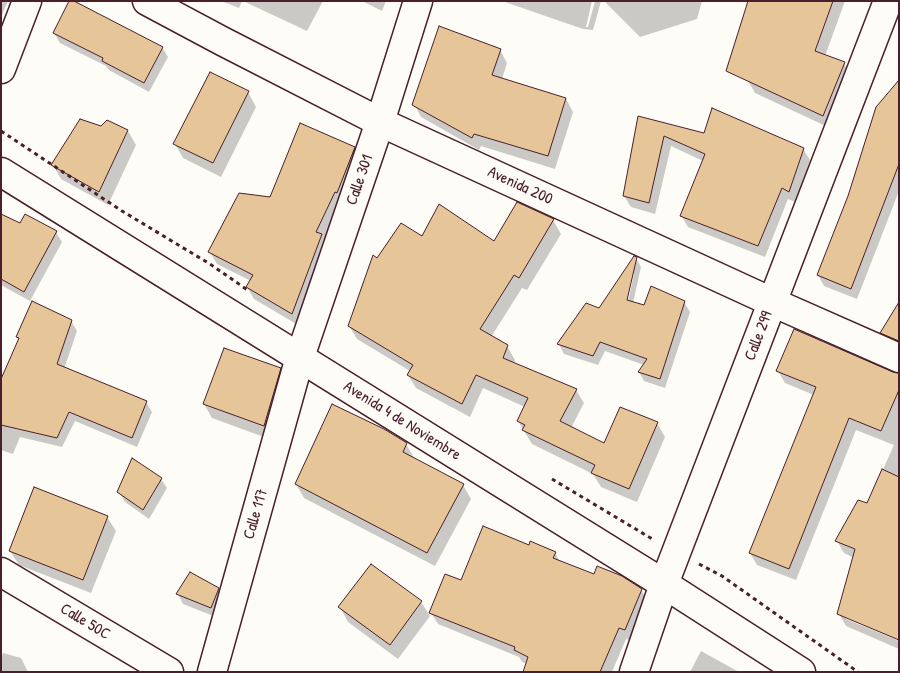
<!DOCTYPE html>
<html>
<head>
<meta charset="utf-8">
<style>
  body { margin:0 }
  #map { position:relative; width:900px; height:673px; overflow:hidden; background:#fdfcf7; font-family:"Patrick Hand",sans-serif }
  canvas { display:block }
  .frame { position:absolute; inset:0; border:2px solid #4a1f2b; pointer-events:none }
</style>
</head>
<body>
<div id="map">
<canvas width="900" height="673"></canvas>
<div class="frame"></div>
</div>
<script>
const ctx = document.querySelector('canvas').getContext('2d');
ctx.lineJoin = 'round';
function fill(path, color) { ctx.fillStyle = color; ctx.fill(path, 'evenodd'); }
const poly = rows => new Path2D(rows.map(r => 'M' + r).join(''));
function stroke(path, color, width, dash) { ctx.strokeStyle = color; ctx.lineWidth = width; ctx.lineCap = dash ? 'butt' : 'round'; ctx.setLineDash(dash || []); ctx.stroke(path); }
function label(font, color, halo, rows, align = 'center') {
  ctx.font = font + ' "Patrick Hand",sans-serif'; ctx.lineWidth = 4; ctx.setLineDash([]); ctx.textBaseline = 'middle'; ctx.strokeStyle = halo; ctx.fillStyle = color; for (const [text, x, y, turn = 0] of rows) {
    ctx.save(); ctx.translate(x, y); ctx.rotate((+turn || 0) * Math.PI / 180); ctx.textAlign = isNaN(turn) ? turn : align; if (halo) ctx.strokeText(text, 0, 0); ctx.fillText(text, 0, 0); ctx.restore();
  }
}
fill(poly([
  [1,1,8,1,1,17],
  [221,1,242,1,239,8],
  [243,1,323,1,307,31],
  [362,1,386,1,382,11],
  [502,1,592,1,586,27,588,27,595,1,601,1,593,30,583,29],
  [604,1,702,1,697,19,640,37],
  [777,1,845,1,825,56,844,63,851,76,830,128,755,93,748,81],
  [54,33,162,47,168,57,149,92,109,70,106,66,60,43],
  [500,50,507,63,502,79,566,99,573,112,555,169,481,146,479,150,421,117,414,104],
  [899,82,899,191,857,299,824,286,818,275],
  [248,92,256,107,221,177,183,158,175,144],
  [639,118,704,134,803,149,810,160,795,202,788,199,765,257,688,227,681,215,703,161,671,146,655,214,631,207,624,196],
  [107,122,128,131,136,145,108,205,61,179,53,165],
  [354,148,361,160,324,241,328,247,298,325,254,299,247,287,251,281,217,264,210,252,271,198],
  [1,215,20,225,56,232,62,242,30,301,1,285],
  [553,220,561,234,527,290,522,288,491,337,507,346,515,360,514,364,576,390,584,403,571,428,605,445,657,423,665,437,637,502,601,487,593,474,532,444,518,421,525,407,483,388,470,417,416,388,408,375,410,371,357,339,349,326,377,260,423,238,495,242],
  [636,258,641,267,633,303,645,306,684,302,690,312,665,388,644,381,639,372,644,365,605,351,598,365,564,354,559,344,599,310],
  [634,274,627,306,625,305,631,277],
  [71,321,77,331,64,369,146,402,152,412,137,447,75,421,62,447,20,437,13,454,1,450,1,379,19,340,17,337],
  [280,369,288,384,272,440,212,418,204,404],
  [778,371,899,375,899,638,846,616,846,619,899,641,899,649,846,626,839,614,854,558,844,553,837,541,867,505,894,445,856,430,796,580,757,565,750,553,814,395,785,383],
  [406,444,414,458,463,485,471,499,435,566,304,498,296,484],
  [161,479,167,488,149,519,125,502,119,492],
  [107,517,116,531,91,593,19,565,10,551],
  [530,546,555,553,560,562,595,575,641,590,648,601,632,641,626,639,612,672,524,672,527,664,522,662,519,657,438,624,431,613,461,581],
  [371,565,421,602,430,616,398,659,348,622,340,607],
  [218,589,224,599,216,617,183,604,178,594],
  [701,651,739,672,690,672],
  [3,653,21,658,28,672,1,672,1,658]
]), '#0003');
const building = poly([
  [69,1,74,1,163,47,144,83,102,61,103,58,53,33,69,1],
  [748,1,833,1,815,51,845,62,823,116,726,71,748,1],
  [439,26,501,49,492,75,566,98,548,156,474,134,472,138,412,105,439,26],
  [210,72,249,91,213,163,173,144,210,72],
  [899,80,899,164,851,289,817,275,848,196,876,107,899,80],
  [712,108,804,148,789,192,782,188,758,246,680,216,705,154,664,136,649,203,623,196,638,116,704,133,712,108],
  [80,119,101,126,107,120,128,130,99,192,51,165,80,119],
  [300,123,355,147,337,193,335,192,316,232,322,234,292,314,246,287,253,275,208,252,239,193,270,197,300,123],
  [517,202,554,219,519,278,514,275,480,329,508,345,503,358,577,389,560,421,604,443,620,407,658,422,629,489,591,473,595,465,522,430,525,425,517,421,528,398,476,375,462,404,407,375,413,365,348,326,373,255,377,258,401,223,422,236,439,204,494,241,517,202],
  [1,214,20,223,25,214,57,231,24,292,1,279,1,214],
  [634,256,637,257,627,300,644,305,651,286,685,301,660,379,638,372,647,359,600,342,593,356,557,344,586,303,599,308,634,256],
  [32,301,72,320,57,364,147,401,132,438,69,412,57,438,1,425,1,379,19,338,16,337,32,301],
  [899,302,899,341,880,333,899,302],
  [794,329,893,372,899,373,899,390,881,431,849,418,789,569,749,553,816,387,776,371,794,329],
  [224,348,281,368,264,426,203,404,224,348],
  [332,404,384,429,407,443,403,452,464,484,427,553,295,484,332,404],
  [132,458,162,478,143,510,117,492,132,458],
  [882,469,899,477,899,640,837,614,855,549,835,541,858,500,867,503,882,469],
  [34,487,108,516,83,580,9,551,34,487],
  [483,526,529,545,530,541,556,552,553,558,594,574,597,566,622,576,642,589,625,630,619,628,600,672,523,672,528,657,514,650,515,647,429,613,445,574,461,580,483,526],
  [371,564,422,601,390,645,338,607,371,564],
  [190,572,219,588,211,608,176,594,190,572]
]);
fill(building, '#e6c598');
stroke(building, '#4a1f2b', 1);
const minor = poly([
  [147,1,222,41,380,122,772,302,899,358],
  [1,69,27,1],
  [1,572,169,672],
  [212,672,300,357,380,122,418,1],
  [634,672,664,584,888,1]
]);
const primary = poly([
  [1,172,664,584,801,672]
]);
stroke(minor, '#4a1f2b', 31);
stroke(primary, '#4a1f2b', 31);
stroke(poly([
  [1,131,122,211,210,264,249,291],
  [552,479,654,540],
  [699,564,722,576,858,672]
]), '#4a1f2b', 3, [4, 4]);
stroke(minor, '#fdfcf7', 28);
stroke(primary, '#fdfcf7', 28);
label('16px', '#4a1f2b', '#fdfcf7', [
  ["Calle 301",360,180,-71],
  ["Avenida 200",520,186,25],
  ["Calle 299",759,336,-69],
  ["Avenida 4 de Noviembre",402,421,32],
  ["Calle 117",256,514,-74],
  ["Calle 50C",85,622,31]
]);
</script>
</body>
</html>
